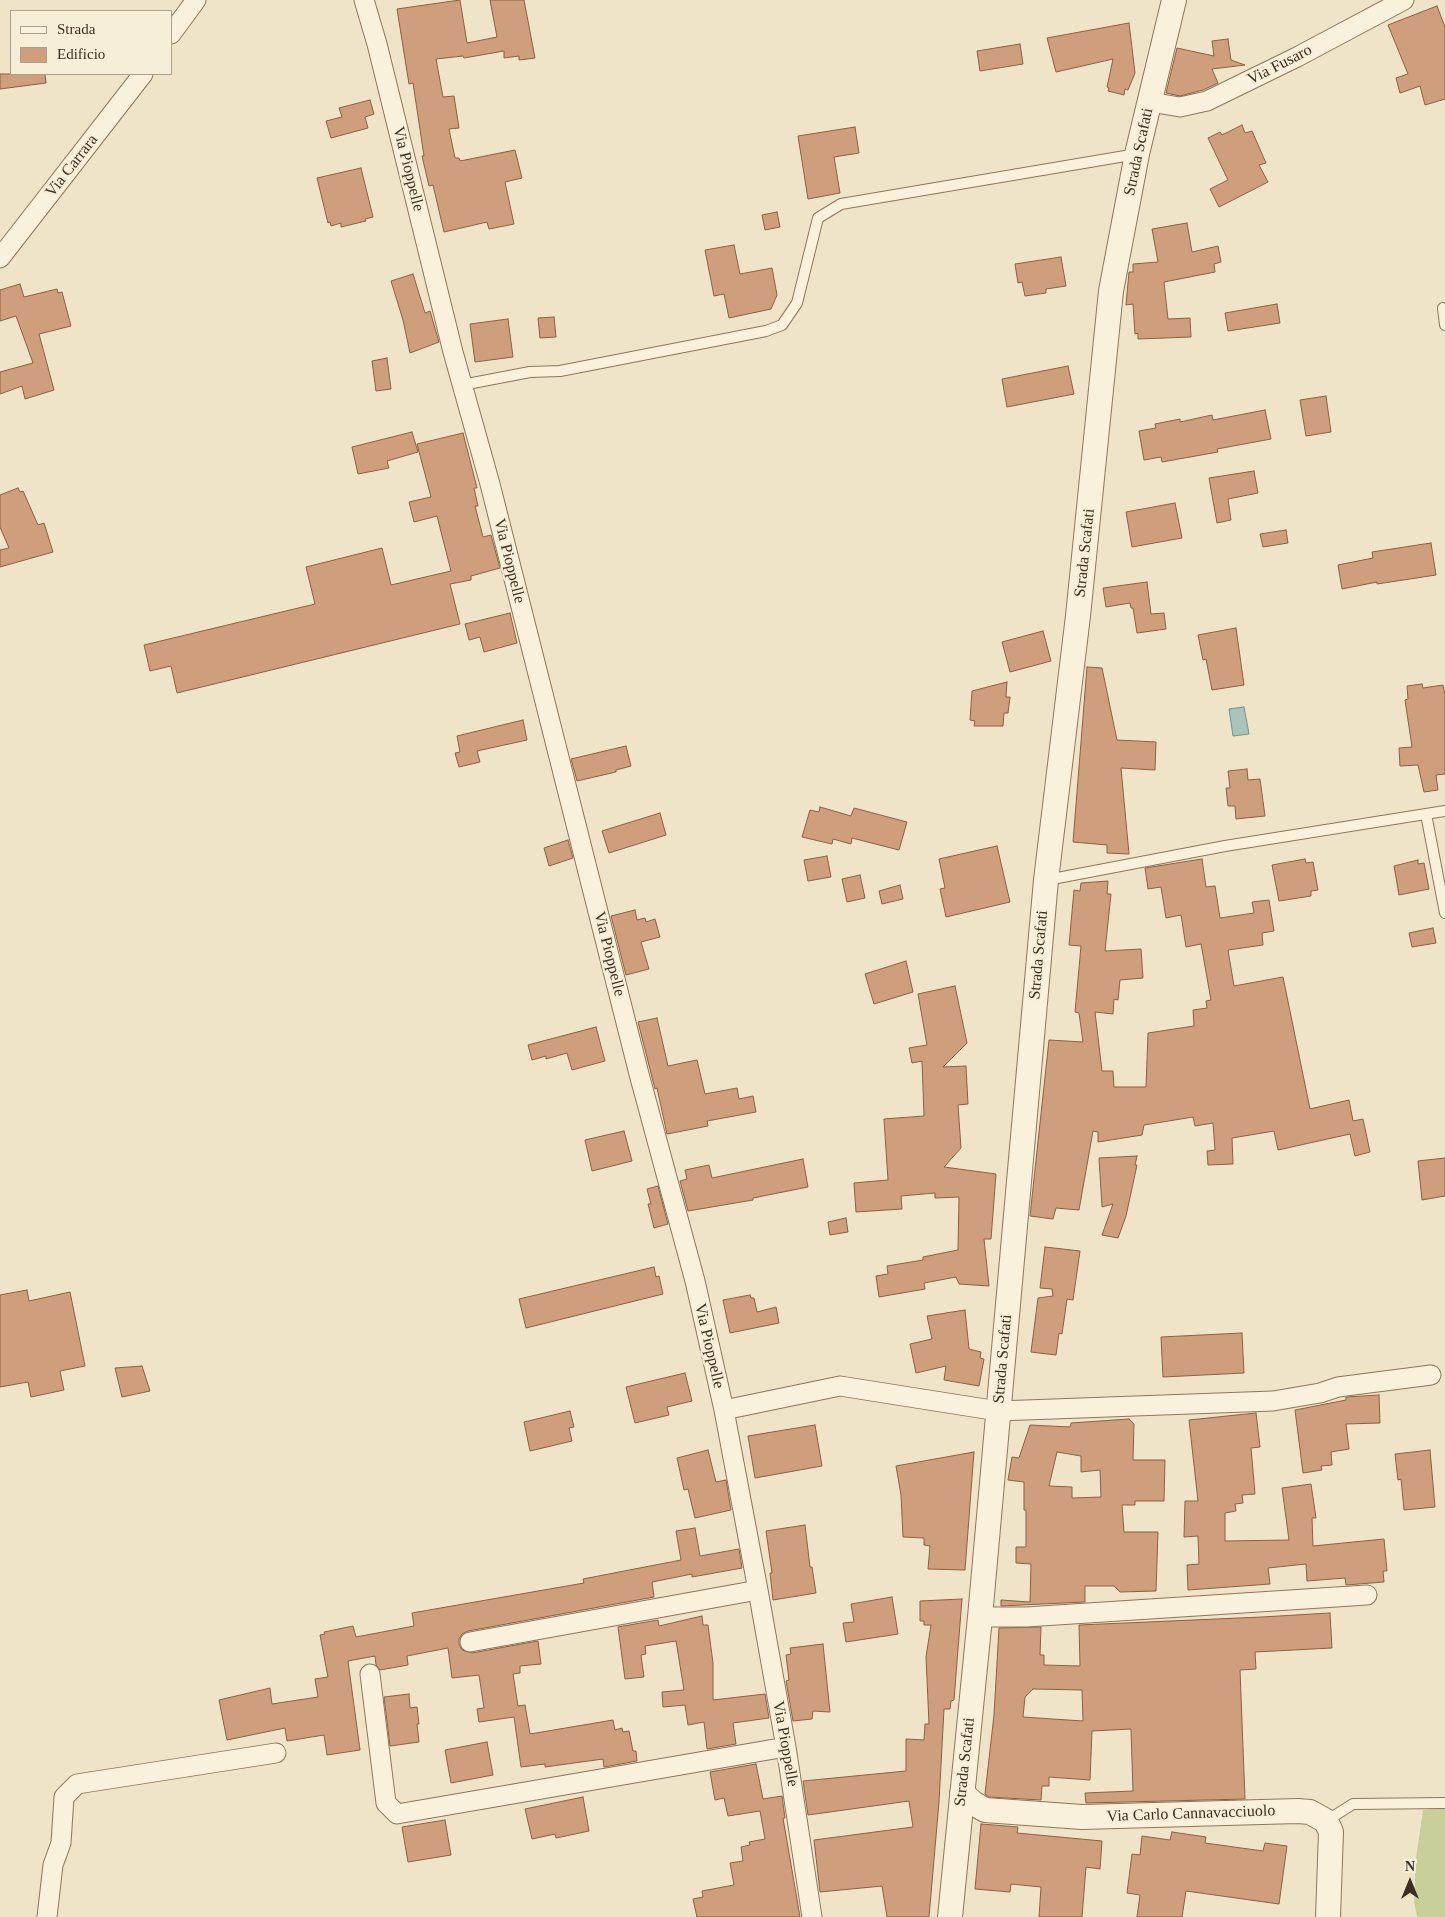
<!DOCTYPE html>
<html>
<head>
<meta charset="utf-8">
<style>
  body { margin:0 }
  #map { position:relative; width:1445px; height:1917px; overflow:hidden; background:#f0e4c8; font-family:"Times New Roman",serif }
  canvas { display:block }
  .legend { position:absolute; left:10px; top:10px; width:162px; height:65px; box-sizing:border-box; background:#f7eed8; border:1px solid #ada18e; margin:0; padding:6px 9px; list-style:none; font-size:15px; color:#3d2e20 }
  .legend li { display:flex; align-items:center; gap:10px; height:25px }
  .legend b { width:25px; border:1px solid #ada18e }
  .north { position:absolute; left:1385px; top:1857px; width:50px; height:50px; -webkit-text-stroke:4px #f7eed8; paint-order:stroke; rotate:0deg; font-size:14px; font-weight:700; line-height:20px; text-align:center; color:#3d2e20 }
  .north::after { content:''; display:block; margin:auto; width:18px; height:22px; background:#3d2e20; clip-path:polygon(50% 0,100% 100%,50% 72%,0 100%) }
</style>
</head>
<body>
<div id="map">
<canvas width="1445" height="1917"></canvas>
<ul class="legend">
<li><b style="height:6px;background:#faf1dc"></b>Strada</li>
<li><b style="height:14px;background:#cf9f7d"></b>Edificio</li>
</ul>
<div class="north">N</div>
</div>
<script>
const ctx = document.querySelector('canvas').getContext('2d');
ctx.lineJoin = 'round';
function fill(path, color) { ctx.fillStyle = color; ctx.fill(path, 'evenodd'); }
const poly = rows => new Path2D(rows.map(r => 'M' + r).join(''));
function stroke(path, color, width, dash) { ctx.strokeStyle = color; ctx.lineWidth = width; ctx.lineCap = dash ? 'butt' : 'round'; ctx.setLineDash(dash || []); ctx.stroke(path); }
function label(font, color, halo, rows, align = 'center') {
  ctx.font = font + ' "Times New Roman",serif'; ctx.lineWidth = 4.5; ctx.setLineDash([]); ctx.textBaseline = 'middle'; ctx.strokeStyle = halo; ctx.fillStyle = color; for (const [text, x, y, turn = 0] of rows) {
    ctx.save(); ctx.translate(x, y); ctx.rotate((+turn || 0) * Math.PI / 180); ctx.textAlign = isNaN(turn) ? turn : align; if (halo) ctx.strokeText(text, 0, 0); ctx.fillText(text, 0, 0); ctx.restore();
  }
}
fill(poly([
  [1445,1808,1445,1917,1417,1917,1414,1901,1416,1858,1423,1810]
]), '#c9cf9b');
const water = poly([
  [1244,707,1249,734,1233,736,1229,709,1244,707]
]);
fill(water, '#a9c4bc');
stroke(water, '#6f938a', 1);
const building = poly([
  [460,0,467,43,497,37,490,0,524,0,535,58,519,60,519,56,504,58,504,51,464,58,463,56,436,59,443,97,454,96,459,128,449,129,455,158,459,158,460,161,515,150,522,178,505,182,514,224,489,229,487,222,444,232,433,185,429,186,422,156,424,156,413,83,409,84,397,9,460,0],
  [1437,6,1445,27,1445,99,1425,105,1420,86,1400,93,1396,78,1408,74,1388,25,1437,6],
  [1129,23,1135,73,1128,90,1125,89,1124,95,1108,91,1109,88,1107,87,1113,59,1056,72,1047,38,1129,23],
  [1228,39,1231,60,1245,65,1212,69,1218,83,1203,90,1180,96,1166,93,1177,48,1214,56,1212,41,1228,39],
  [1020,44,1023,64,980,71,977,51,1020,44],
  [0,74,45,74,46,83,0,89,0,74],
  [370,100,374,114,365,117,368,128,331,138,326,121,342,117,339,108,370,100],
  [1242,125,1245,133,1252,131,1266,163,1259,165,1268,182,1219,207,1210,189,1228,180,1208,138,1220,132,1222,135,1242,125],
  [855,127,859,153,834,157,840,193,808,199,798,136,855,127],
  [361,168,373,217,365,219,366,221,341,227,341,223,331,226,330,222,328,223,317,178,361,168],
  [777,212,780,227,765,230,762,215,777,212],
  [1187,223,1192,252,1218,246,1221,262,1214,264,1215,272,1164,282,1168,319,1190,318,1191,337,1138,339,1138,333,1135,334,1133,304,1126,305,1129,272,1133,272,1133,264,1158,262,1152,229,1187,223],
  [734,245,740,274,772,268,777,295,771,309,729,318,724,294,714,296,705,250,734,245],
  [1061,257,1066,286,1046,289,1046,293,1025,296,1022,282,1018,283,1015,264,1061,257],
  [413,274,425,313,430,311,439,342,410,353,403,320,391,281,413,274],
  [20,284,24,297,57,289,58,293,62,292,71,326,39,334,54,390,25,399,22,386,0,394,0,372,33,363,16,316,0,321,0,290,20,284],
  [1277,304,1280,323,1228,331,1225,313,1277,304],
  [554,317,556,337,540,338,538,318,554,317],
  [508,319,513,357,475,362,470,324,508,319],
  [387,358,391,389,376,391,372,361,387,358],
  [1068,366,1074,394,1007,407,1002,379,1068,366],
  [1326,396,1331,432,1306,436,1300,400,1326,396],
  [1265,410,1271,439,1217,449,1218,452,1162,462,1161,457,1144,460,1139,431,1156,428,1155,424,1180,419,1180,422,1212,415,1213,420,1265,410],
  [412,432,418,452,387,461,389,468,358,474,352,447,412,432],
  [463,433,477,488,474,488,478,506,475,506,483,537,491,535,500,568,471,576,471,580,450,584,460,624,177,693,171,666,150,671,144,645,315,604,306,567,382,548,391,585,451,571,437,516,414,522,409,502,431,497,417,444,463,433],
  [1254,471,1258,493,1228,499,1231,520,1217,523,1209,478,1254,471],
  [18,488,20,492,23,491,38,525,44,523,53,552,0,567,0,550,9,548,0,527,0,495,18,488],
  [1175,503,1182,538,1132,547,1126,512,1175,503],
  [1286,530,1288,543,1263,547,1260,534,1286,530],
  [1431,543,1436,575,1377,584,1377,582,1342,589,1338,565,1373,558,1372,552,1431,543],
  [1147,582,1151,614,1164,613,1166,629,1137,633,1133,608,1131,608,1130,603,1106,607,1103,588,1147,582],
  [510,613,517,643,484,652,480,637,469,640,465,624,510,613],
  [1236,628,1244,685,1212,690,1206,659,1203,660,1198,635,1236,628],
  [1043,631,1051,661,1010,672,1002,642,1043,631],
  [1087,667,1102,668,1117,740,1156,742,1155,770,1121,768,1129,854,1107,853,1107,845,1073,842,1087,667],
  [1007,682,1006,697,1010,697,1008,713,1004,713,1003,726,974,726,975,721,970,720,972,691,1007,682],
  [1422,684,1423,688,1443,685,1445,694,1445,774,1436,775,1438,790,1424,792,1418,765,1400,766,1399,748,1412,747,1405,700,1408,699,1407,686,1422,684],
  [523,720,527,740,477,751,480,762,459,767,455,753,460,752,457,736,523,720],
  [626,746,631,766,616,770,616,772,577,781,571,759,626,746],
  [1247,769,1248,780,1260,779,1265,816,1236,819,1235,806,1228,806,1226,788,1230,788,1228,771,1247,769],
  [820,807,851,816,854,808,907,822,899,850,852,838,851,844,833,839,832,844,802,837,810,810,819,812,820,807],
  [660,813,666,835,609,853,602,831,660,813],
  [568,840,573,858,549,866,544,848,568,840],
  [997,846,1010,902,946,917,940,889,945,888,939,859,997,846],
  [827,856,831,877,808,881,804,860,827,856],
  [1202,859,1206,887,1215,886,1220,918,1254,913,1252,902,1269,900,1274,931,1262,933,1263,945,1228,950,1234,986,1283,977,1310,1109,1349,1100,1353,1121,1363,1119,1370,1152,1355,1156,1350,1134,1278,1150,1274,1131,1232,1138,1233,1164,1208,1165,1207,1151,1215,1150,1213,1123,1195,1126,1193,1117,1144,1125,1142,1135,1098,1142,1098,1132,1093,1131,1079,1210,1056,1208,1053,1219,1030,1216,1049,1040,1083,1042,1079,1013,1075,1012,1081,946,1069,945,1074,890,1080,891,1081,883,1108,881,1107,894,1111,894,1105,951,1141,949,1143,978,1120,980,1118,1000,1114,999,1113,1014,1095,1012,1102,1071,1113,1071,1114,1087,1146,1087,1148,1033,1194,1026,1193,1010,1207,1008,1206,1001,1211,1000,1201,944,1186,947,1181,915,1166,918,1161,887,1148,889,1145,868,1202,859],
  [1305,859,1306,863,1313,862,1318,890,1311,891,1311,896,1279,901,1272,865,1305,859],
  [1418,860,1418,864,1424,863,1429,889,1399,895,1394,866,1418,860],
  [860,875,865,898,847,902,842,879,860,875],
  [900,885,903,899,882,904,879,891,900,885],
  [635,910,637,920,645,918,646,922,655,919,660,937,641,942,649,969,626,975,611,916,635,910],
  [1433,928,1436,943,1412,947,1409,933,1433,928],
  [906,961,913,992,874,1004,865,974,906,961],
  [955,986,967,1043,943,1067,966,1066,968,1104,958,1105,961,1148,944,1167,996,1174,991,1239,984,1239,989,1286,959,1284,956,1277,924,1283,925,1289,879,1297,876,1276,888,1274,887,1266,923,1260,923,1257,958,1250,959,1197,935,1198,935,1193,901,1196,902,1209,856,1212,854,1183,888,1180,884,1119,924,1116,922,1061,912,1063,909,1048,927,1045,918,994,955,986],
  [657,1018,668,1066,697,1060,705,1094,737,1088,739,1099,753,1096,756,1112,707,1121,708,1126,667,1134,657,1088,655,1089,638,1022,657,1018],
  [596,1027,605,1061,572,1070,567,1053,546,1059,546,1056,532,1060,528,1045,596,1027],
  [624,1131,632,1161,592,1171,585,1140,624,1131],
  [1137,1156,1135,1165,1137,1165,1126,1216,1118,1238,1102,1235,1113,1204,1102,1207,1099,1158,1137,1156],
  [1445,1158,1445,1196,1422,1200,1418,1161,1445,1158],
  [803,1159,808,1187,753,1198,753,1200,688,1211,680,1181,687,1179,685,1170,709,1165,712,1178,803,1159],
  [658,1186,668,1224,654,1228,648,1204,651,1204,647,1189,658,1186],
  [846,1218,848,1232,830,1235,828,1222,846,1218],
  [1045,1247,1080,1251,1073,1300,1067,1299,1062,1334,1059,1333,1056,1355,1031,1352,1038,1298,1053,1296,1052,1289,1040,1288,1045,1247],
  [654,1267,656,1277,659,1276,663,1294,526,1328,519,1299,654,1267],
  [27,1290,29,1301,70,1292,85,1366,60,1371,64,1390,31,1397,28,1382,0,1387,0,1295,27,1290],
  [750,1295,751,1298,754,1298,757,1312,776,1307,779,1323,730,1333,723,1300,750,1295],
  [965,1310,969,1349,981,1352,980,1358,984,1359,979,1386,944,1380,946,1366,916,1373,910,1344,932,1339,927,1316,965,1310],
  [1242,1333,1244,1373,1163,1377,1161,1337,1242,1333],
  [142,1366,150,1391,122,1397,115,1368,142,1366],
  [685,1373,692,1401,667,1407,669,1415,635,1423,626,1387,685,1373],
  [1379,1395,1380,1423,1346,1424,1349,1449,1331,1452,1332,1465,1321,1466,1322,1470,1303,1473,1295,1410,1346,1400,1346,1397,1379,1395],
  [570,1411,574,1427,569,1428,572,1441,530,1451,524,1422,570,1411],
  [1256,1413,1260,1447,1251,1448,1255,1494,1242,1495,1243,1503,1235,1504,1236,1511,1225,1513,1225,1541,1289,1540,1282,1488,1311,1484,1316,1518,1312,1518,1313,1546,1384,1539,1387,1571,1383,1571,1384,1582,1346,1585,1345,1578,1307,1581,1306,1564,1268,1568,1270,1584,1188,1590,1187,1565,1199,1564,1198,1536,1184,1537,1185,1501,1198,1501,1189,1420,1256,1413],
  [1129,1419,1134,1424,1133,1460,1165,1460,1164,1501,1135,1501,1135,1505,1122,1505,1124,1532,1158,1532,1156,1591,1120,1592,1114,1586,1085,1586,1085,1602,1001,1606,1001,1600,1030,1602,1031,1564,1016,1563,1016,1547,1026,1547,1026,1510,1024,1510,1024,1482,1008,1480,1012,1457,1019,1458,1030,1425,1070,1427,1071,1423,1129,1419],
  [1057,1452,1081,1456,1081,1472,1100,1470,1101,1497,1072,1498,1072,1487,1049,1486,1057,1452],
  [815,1425,822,1466,755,1478,748,1436,815,1425],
  [708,1450,716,1482,726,1480,731,1510,695,1518,688,1489,684,1490,677,1458,708,1450],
  [1430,1450,1435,1507,1404,1510,1401,1479,1398,1480,1395,1454,1430,1450],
  [974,1452,965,1570,928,1569,930,1546,924,1545,924,1538,903,1537,901,1495,896,1466,974,1452],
  [805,1525,810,1567,812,1567,816,1593,773,1600,770,1573,772,1573,766,1531,805,1525],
  [695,1528,700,1556,739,1549,742,1568,692,1577,692,1574,652,1582,654,1597,468,1631,462,1634,459,1639,459,1644,462,1650,472,1653,538,1641,541,1664,520,1666,520,1673,513,1674,518,1706,525,1705,530,1734,613,1720,615,1730,622,1728,623,1732,629,1731,633,1751,636,1751,637,1761,604,1767,603,1759,545,1767,545,1764,521,1767,514,1717,479,1722,477,1709,484,1708,479,1675,452,1678,448,1648,407,1656,408,1665,380,1670,376,1665,375,1656,348,1661,360,1750,327,1755,324,1735,287,1741,285,1728,227,1740,219,1700,270,1688,272,1704,318,1697,315,1679,328,1677,320,1635,325,1634,324,1632,353,1626,356,1637,414,1626,412,1613,584,1583,583,1579,681,1560,676,1531,695,1528],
  [892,1597,898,1634,846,1642,843,1623,854,1622,851,1604,892,1597],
  [962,1599,954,1700,951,1701,950,1709,944,1709,939,1802,929,1917,887,1917,882,1886,820,1892,814,1840,913,1827,909,1801,808,1815,803,1781,906,1771,906,1739,924,1740,925,1724,929,1724,926,1657,931,1625,924,1625,924,1621,920,1621,920,1601,962,1599],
  [1330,1613,1332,1648,1255,1652,1256,1669,1240,1670,1245,1799,1086,1803,1085,1793,1133,1791,1131,1729,1092,1731,1090,1780,1049,1777,1049,1786,1042,1786,1041,1800,989,1797,985,1794,994,1715,999,1628,1041,1627,1040,1655,1044,1655,1044,1665,1080,1666,1079,1625,1262,1617,1330,1613],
  [1033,1689,1082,1690,1083,1721,1023,1717,1025,1697,1033,1689],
  [702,1616,703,1625,708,1625,713,1663,713,1700,765,1694,769,1718,733,1723,736,1744,707,1749,704,1722,688,1725,685,1705,663,1707,662,1692,684,1690,676,1641,645,1646,646,1654,641,1655,644,1677,625,1679,618,1627,658,1620,659,1626,702,1616],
  [823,1644,830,1712,813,1711,812,1719,793,1721,786,1681,789,1680,786,1655,791,1654,790,1648,823,1644],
  [409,1694,410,1708,417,1707,419,1724,417,1724,419,1742,390,1746,384,1697,409,1694],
  [487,1742,493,1775,451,1783,445,1750,487,1742],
  [756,1764,763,1799,782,1796,785,1818,783,1818,800,1917,697,1917,693,1899,703,1897,702,1891,734,1885,730,1863,743,1861,741,1847,750,1845,749,1842,765,1839,760,1811,728,1816,724,1798,715,1800,710,1772,756,1764],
  [583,1797,589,1831,556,1838,555,1834,532,1839,525,1809,583,1797],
  [445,1820,451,1855,408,1862,402,1827,445,1820],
  [981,1824,1018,1827,1017,1833,1102,1841,1100,1869,1086,1867,1082,1917,1039,1917,1041,1887,1011,1884,1010,1892,975,1889,981,1824],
  [1172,1832,1206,1837,1205,1843,1263,1851,1265,1843,1287,1846,1279,1904,1186,1891,1182,1917,1137,1917,1140,1895,1127,1893,1132,1854,1140,1855,1142,1836,1170,1840,1172,1832]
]);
fill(building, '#cf9f7d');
stroke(building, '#8d5f41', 1);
const service = poly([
  [1443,308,1445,325],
  [462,385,530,372,560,371,766,331,782,325,797,303,818,218,841,204,1137,154],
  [1426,814,1445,913],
  [1047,880,1225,846,1445,811],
  [1326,1821,1353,1804,1445,1803]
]);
const minor = poly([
  [364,0,377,44,453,352,490,484,639,1074,695,1281,724,1410,758,1590,786,1747,812,1917],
  [171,34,196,0],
  [1150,102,1180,107,1207,101,1297,57,1404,0],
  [0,258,143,74],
  [724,1410,840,1386,998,1411,1273,1401,1320,1393,1338,1387,1431,1375],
  [980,1617,1026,1617,1367,1595],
  [470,1642,758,1590],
  [370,1674,386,1803,397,1814,786,1747],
  [47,1917,53,1865,61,1843,64,1797,77,1784,276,1753]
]);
const tertiary = poly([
  [962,1793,973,1803,985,1810,1082,1817,1298,1811,1310,1812,1326,1821,1331,1832,1328,1917],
  [950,1917,980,1617,1046,880,1078,616,1111,291,1137,154,1174,0]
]);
stroke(service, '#8d765c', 12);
stroke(minor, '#8d765c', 21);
stroke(tertiary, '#8d765c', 26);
stroke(service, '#faf1dc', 10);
stroke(minor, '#faf1dc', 19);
stroke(tertiary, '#faf1dc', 24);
label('16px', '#3d2e20', '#f7eed8', [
  ["Via Fusaro",1280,65,-27],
  ["Strada Scafati",1139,152,-78],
  ["Via Carrara",72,166,-52],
  ["Via Pioppelle",408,169,76],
  ["Strada Scafati",1085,553,-84],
  ["Via Pioppelle",509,561,76],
  ["Via Pioppelle",609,954,76],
  ["Strada Scafati",1039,955,-85],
  ["Via Pioppelle",709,1346,77],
  ["Strada Scafati",1003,1359,-85],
  ["Via Pioppelle",785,1744,80],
  ["Strada Scafati",965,1762,-84],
  ["Via Carlo Cannavacciuolo",1191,1814,-2]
]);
</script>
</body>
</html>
